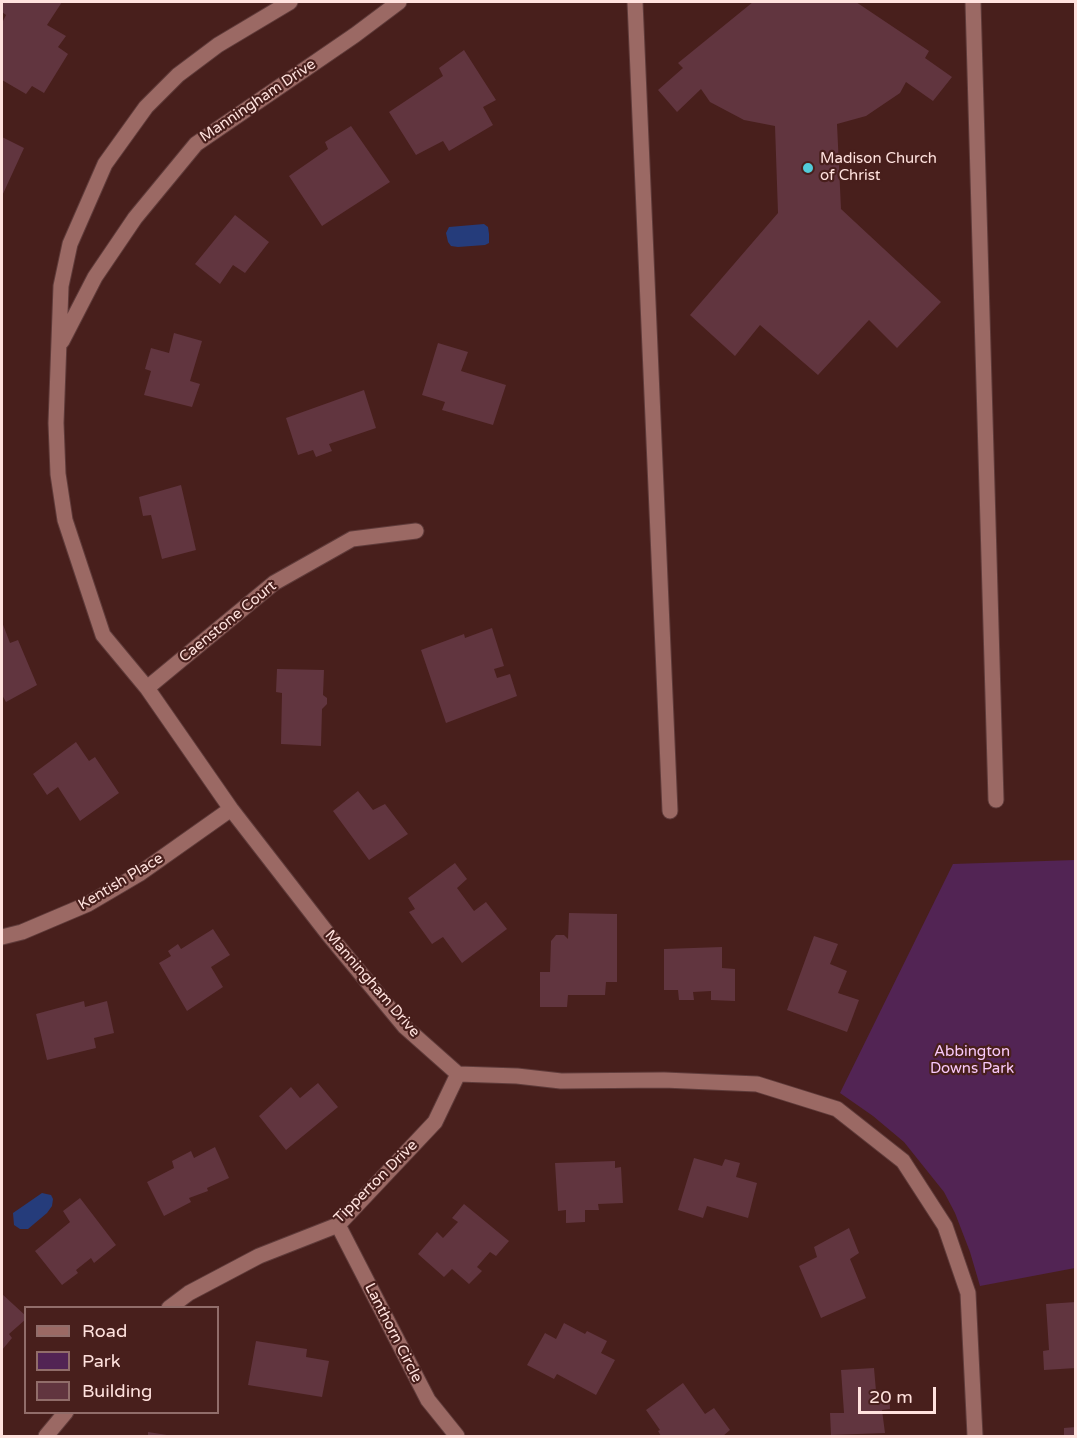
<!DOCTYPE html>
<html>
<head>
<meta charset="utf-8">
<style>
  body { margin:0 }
  #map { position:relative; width:1077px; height:1438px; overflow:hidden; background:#481f1c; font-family:"Varela Round",sans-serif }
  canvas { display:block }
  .frame { position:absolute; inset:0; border:3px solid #ffe2de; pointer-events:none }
  .legend { position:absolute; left:24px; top:1306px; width:195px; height:108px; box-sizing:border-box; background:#481f1c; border:2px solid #916d6a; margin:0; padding:8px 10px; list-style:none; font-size:18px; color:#ffe2de }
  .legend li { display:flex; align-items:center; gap:12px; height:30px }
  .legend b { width:30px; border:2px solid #916d6a }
  .scale { position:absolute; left:858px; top:1387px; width:78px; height:27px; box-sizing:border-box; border:3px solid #ffe2de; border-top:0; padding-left:8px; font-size:18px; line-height:21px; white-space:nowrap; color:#ffe2de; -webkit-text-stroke:4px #481f1c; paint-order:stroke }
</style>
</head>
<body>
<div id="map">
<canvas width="1077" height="1438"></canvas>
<div class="frame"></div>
<ul class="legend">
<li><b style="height:8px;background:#9b6964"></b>Road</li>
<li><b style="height:16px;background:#522454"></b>Park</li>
<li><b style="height:16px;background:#61353f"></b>Building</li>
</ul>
<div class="scale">20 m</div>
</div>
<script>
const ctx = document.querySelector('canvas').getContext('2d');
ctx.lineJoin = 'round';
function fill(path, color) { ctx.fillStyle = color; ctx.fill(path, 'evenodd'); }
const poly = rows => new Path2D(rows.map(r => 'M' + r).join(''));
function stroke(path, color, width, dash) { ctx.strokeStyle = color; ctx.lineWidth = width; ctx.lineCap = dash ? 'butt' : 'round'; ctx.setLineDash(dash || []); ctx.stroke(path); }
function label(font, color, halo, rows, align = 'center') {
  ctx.font = font + ' "Varela Round",sans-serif'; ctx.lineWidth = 4.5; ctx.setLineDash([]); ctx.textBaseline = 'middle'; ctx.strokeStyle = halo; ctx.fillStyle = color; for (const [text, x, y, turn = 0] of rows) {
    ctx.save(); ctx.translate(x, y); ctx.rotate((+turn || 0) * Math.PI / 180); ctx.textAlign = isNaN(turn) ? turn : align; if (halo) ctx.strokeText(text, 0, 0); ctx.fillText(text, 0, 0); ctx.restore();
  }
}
fill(poly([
  [1075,860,1075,1268,980,1286,970,1252,955,1213,944,1192,904,1142,873,1116,840,1093,953,864]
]), '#522454');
fill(poly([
  [484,224,488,227,489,234,489,243,485,245,458,247,451,246,448,242,446,233,449,227],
  [42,1193,51,1195,53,1199,52,1206,47,1213,28,1229,20,1229,14,1225,13,1213]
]), '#253c7b');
fill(poly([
  [2,2,62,2,47,25,66,36,58,47,68,54,44,93,32,86,26,94,2,80,2,23,6,15,2,12],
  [753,2,856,2,929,51,925,58,952,77,933,101,906,82,900,93,866,116,837,124,841,209,941,302,897,348,869,320,818,375,760,325,735,356,690,315,778,213,775,126,744,120,710,102,701,89,677,112,658,90,683,68,678,63],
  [464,50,496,100,483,107,493,125,449,151,443,141,416,155,389,112,443,76,439,68],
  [351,126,390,182,322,226,289,176,328,149,325,142],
  [2,137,24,148,2,196],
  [235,215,269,242,245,273,233,265,220,284,195,264],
  [174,333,202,341,190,381,200,384,192,407,144,395,151,371,145,369,151,348,169,353],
  [438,343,468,352,461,371,506,385,493,425,442,410,445,402,422,395],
  [364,390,376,428,329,444,332,451,316,457,313,450,298,455,286,418],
  [181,485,196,550,162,559,151,515,143,516,139,497],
  [2,622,10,643,18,640,37,685,6,702,2,695],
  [492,628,504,666,494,669,497,678,510,674,517,696,446,723,421,650,464,634,465,638],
  [277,669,324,670,323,695,327,698,327,704,322,709,321,746,281,744,282,693,276,692],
  [76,742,89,761,95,757,119,793,80,821,58,787,47,795,33,774],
  [358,791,373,810,385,804,408,834,369,860,333,811],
  [455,863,467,879,457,888,474,911,486,902,507,929,462,963,443,937,432,944,409,912,415,909,408,898],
  [569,913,617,914,617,982,606,982,605,995,568,995,567,1007,540,1007,540,972,550,972,551,941,556,935,564,935,568,939],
  [213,929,230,955,211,967,223,987,187,1011,159,963,171,956,168,951,178,944,181,949],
  [814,936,838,944,830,964,847,971,838,993,859,1000,847,1032,787,1010],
  [722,947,722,968,735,969,735,1001,711,1000,711,991,693,992,694,1000,679,1000,678,990,664,990,664,949],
  [84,1001,85,1007,107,1001,114,1033,94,1038,96,1048,47,1060,36,1014],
  [318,1083,338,1107,286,1150,259,1116,291,1087,300,1098],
  [215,1147,229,1178,207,1188,208,1191,189,1198,191,1202,164,1216,147,1182,174,1168,172,1161,191,1151,194,1158],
  [694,1158,722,1166,725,1159,740,1163,736,1177,757,1183,748,1218,707,1206,703,1218,678,1210],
  [615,1161,615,1168,621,1167,623,1203,598,1204,599,1210,585,1210,585,1222,566,1223,566,1210,558,1211,555,1163],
  [80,1198,116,1245,94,1263,91,1258,76,1270,78,1273,62,1285,35,1251,70,1222,63,1211],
  [464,1204,509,1241,496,1256,490,1252,477,1267,482,1271,469,1284,452,1269,444,1277,418,1254,437,1232,443,1238,458,1222,452,1218],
  [849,1228,859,1253,850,1259,866,1298,821,1318,799,1266,817,1257,814,1247],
  [2,1294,26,1316,26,1319,9,1334,12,1338,2,1350],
  [1076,1302,1076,1368,1044,1370,1043,1351,1049,1350,1046,1304],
  [564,1323,585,1334,587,1331,607,1341,601,1353,615,1360,596,1395,557,1374,554,1379,527,1365,545,1333,556,1339],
  [256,1341,307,1349,306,1357,329,1361,322,1397,248,1385],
  [874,1368,876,1391,889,1390,890,1409,882,1410,885,1433,831,1435,830,1413,844,1413,841,1370],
  [683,1383,705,1414,714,1408,730,1430,723,1436,661,1436,658,1431,660,1430,646,1410],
  [1076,1427,1076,1436,1064,1436,1064,1428],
  [148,1432,167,1435,167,1436,148,1436]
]), '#61353f');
const service = poly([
  [635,2,670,811],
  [973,2,996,800]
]);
const minor = poly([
  [290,2,218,45,178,75,146,107,105,164,70,244,61,286,56,423,58,474,65,520,103,635,147,688,231,809,328,934,405,1027,458,1074,517,1076,561,1081,664,1080,757,1084,837,1109,903,1161,945,1226,968,1293,975,1436],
  [62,341,95,277,135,218,196,144,355,35,399,2],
  [147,688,274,583,352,539,416,531],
  [2,937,22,932,88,904,139,874,231,809],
  [338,1225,428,1400,457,1436],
  [169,1308,189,1293,259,1256,338,1225,435,1122,458,1074],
  [46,1436,66,1412]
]);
stroke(service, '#5f3b3a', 17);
stroke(minor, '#5f3b3a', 17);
stroke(service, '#9b6964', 15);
stroke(minor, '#9b6964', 15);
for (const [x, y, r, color] of [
  [808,168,6,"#52cbd9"]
]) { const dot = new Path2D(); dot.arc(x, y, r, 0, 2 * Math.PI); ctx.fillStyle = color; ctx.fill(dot); stroke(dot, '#481f1c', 2); }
label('15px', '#ffe2de', '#481f1c', [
  ["Manningham Drive",258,101,-34],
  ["Caenstone Court",228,622,-39],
  ["Kentish Place",121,882,-31],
  ["Manningham Drive",372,984,49],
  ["Tipperton Drive",376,1182,-45],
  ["Lanthorn Circle",393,1333,63]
]);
label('15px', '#ffe2de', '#481f1c', [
  ["Madison Church",820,159],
  ["of Christ",820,176]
], 'left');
label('15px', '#f9c9fa', '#481f1c', [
  ["Abbington",972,1052],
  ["Downs Park",972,1069]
]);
</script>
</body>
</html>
